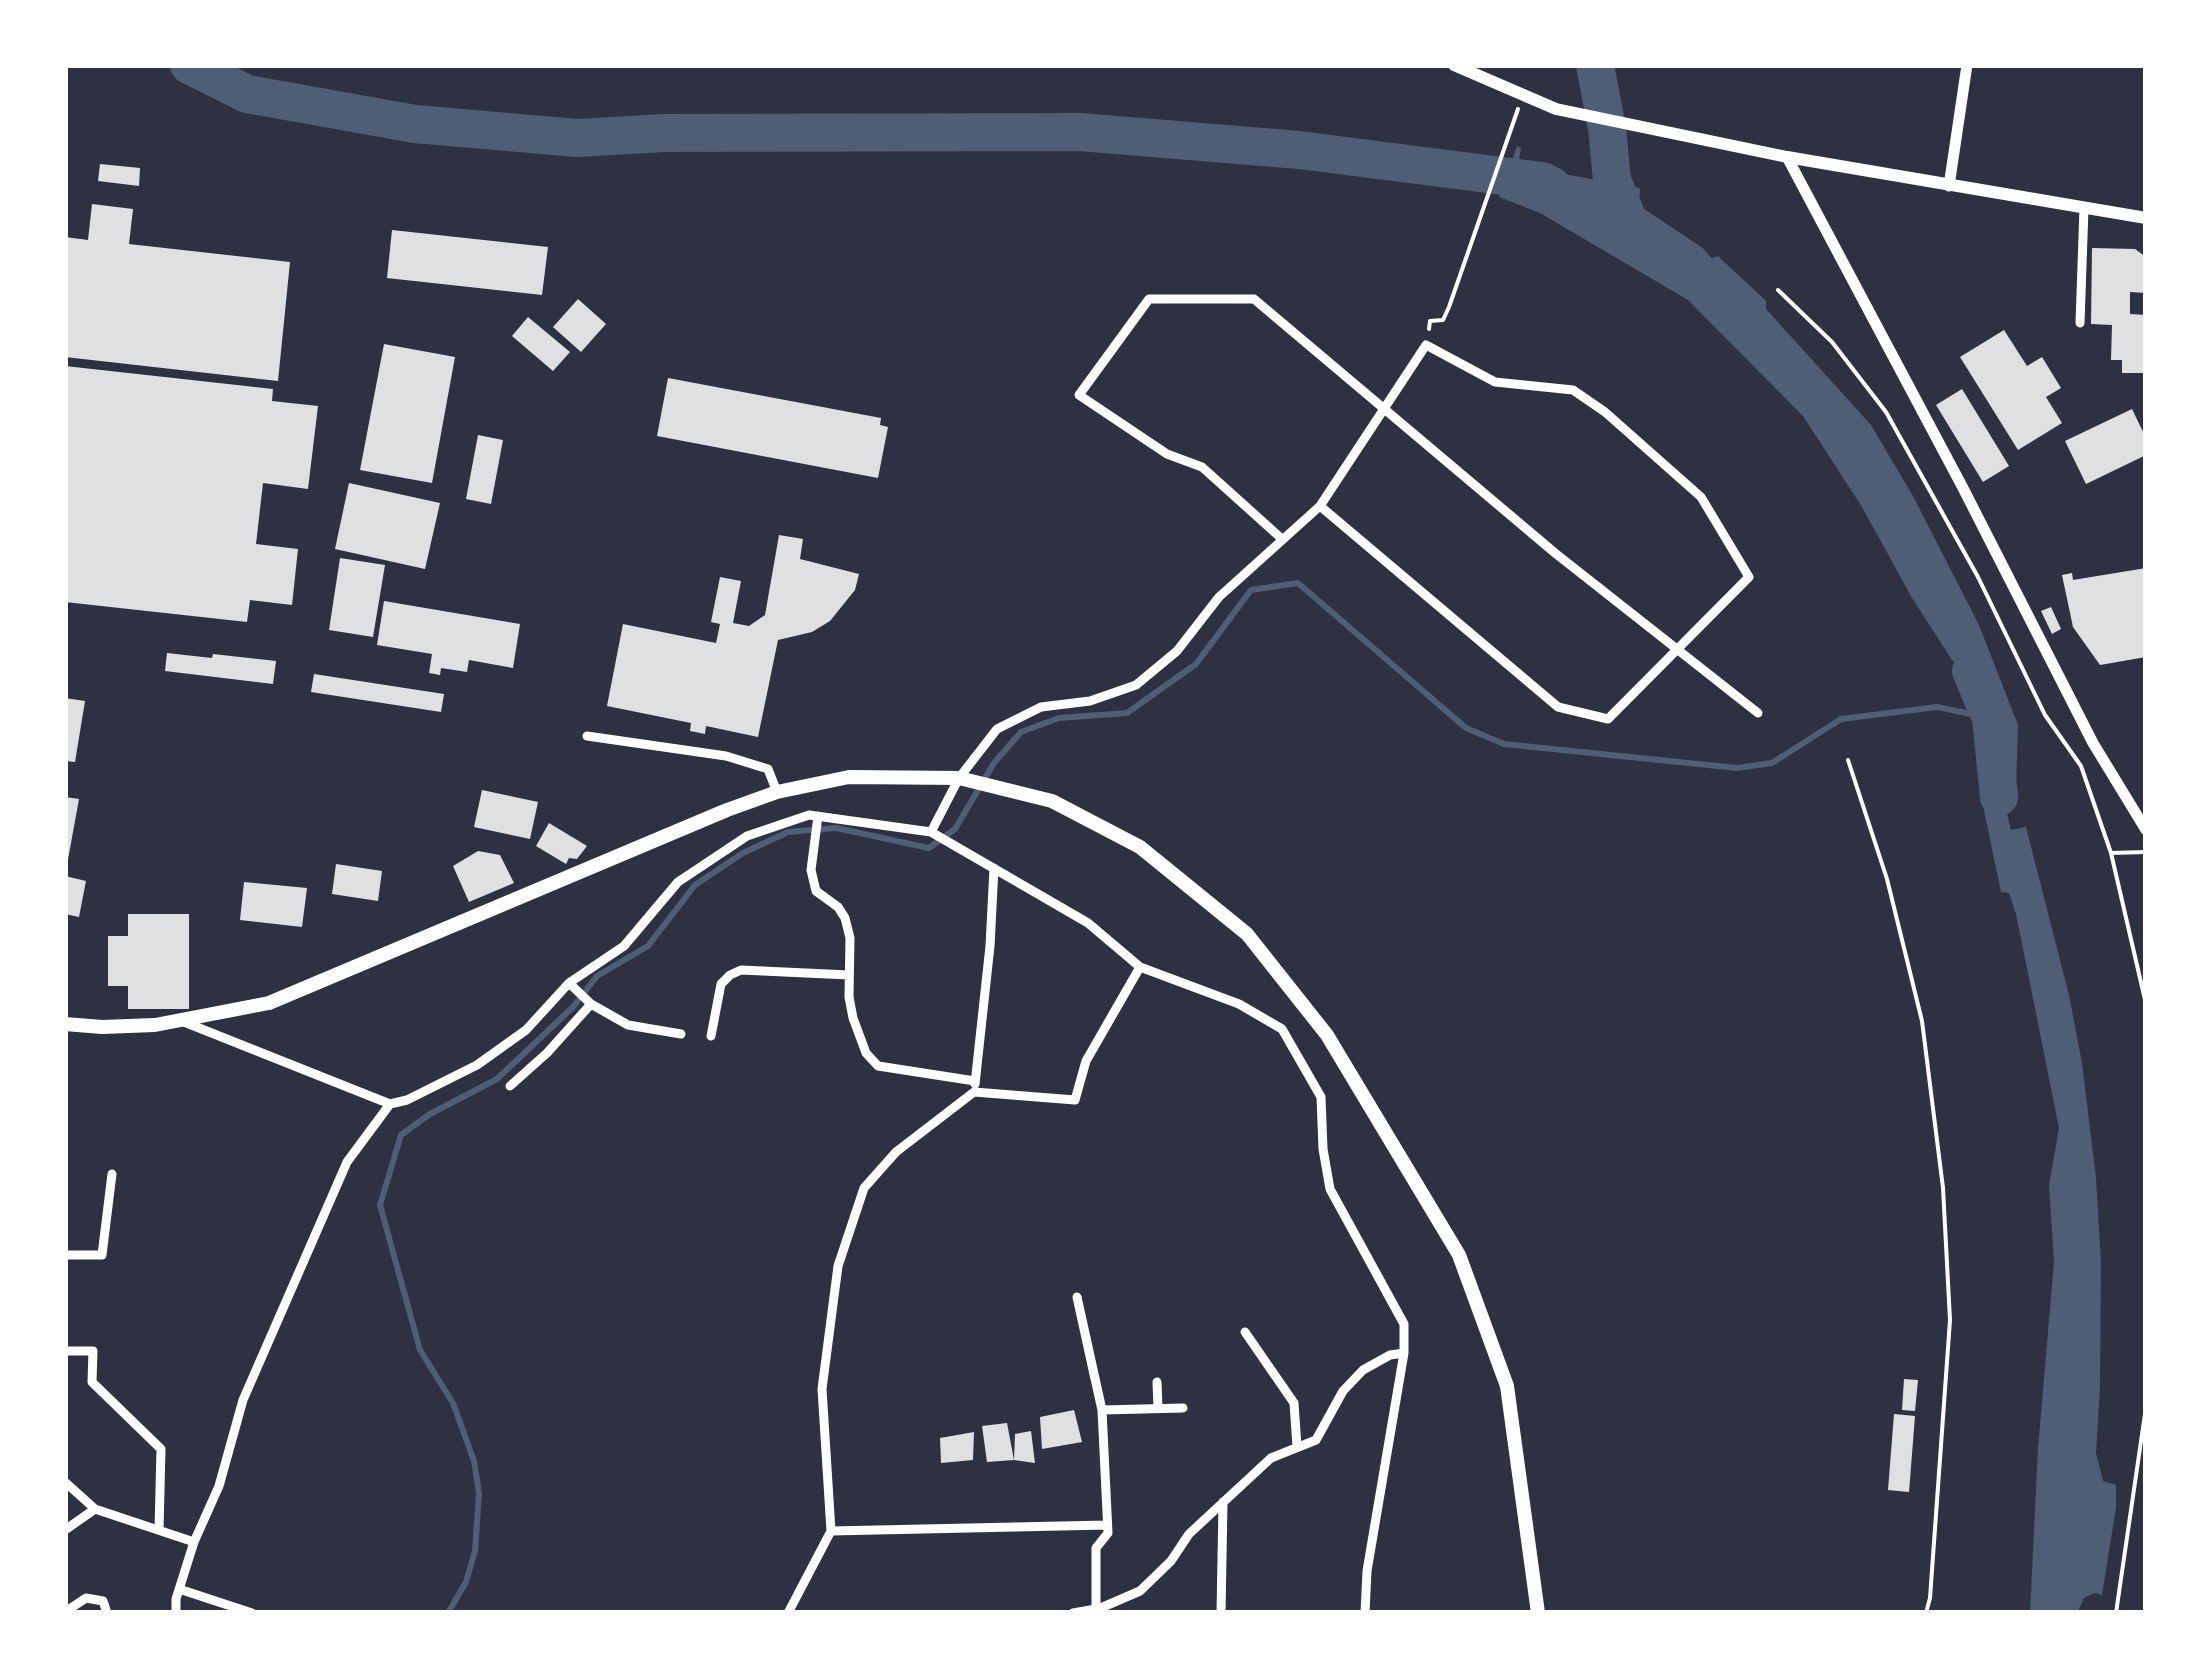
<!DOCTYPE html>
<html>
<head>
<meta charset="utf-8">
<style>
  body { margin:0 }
  #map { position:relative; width:2211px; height:1678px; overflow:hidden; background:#2d3142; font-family:"Asap Condensed",sans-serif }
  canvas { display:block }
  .frame { position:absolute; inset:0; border:68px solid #fff; pointer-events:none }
</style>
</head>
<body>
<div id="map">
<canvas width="2211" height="1678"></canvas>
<div class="frame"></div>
</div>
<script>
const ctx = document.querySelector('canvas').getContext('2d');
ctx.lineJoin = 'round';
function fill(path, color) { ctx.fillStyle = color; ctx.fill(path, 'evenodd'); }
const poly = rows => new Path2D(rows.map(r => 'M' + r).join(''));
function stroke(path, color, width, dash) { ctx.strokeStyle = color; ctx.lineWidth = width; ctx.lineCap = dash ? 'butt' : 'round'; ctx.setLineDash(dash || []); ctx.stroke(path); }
fill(poly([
  [1517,146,1521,148,1519,160,1548,166,1548,171,1640,188,1639,206,1650,229,1666,244,1663,252,1675,258,1684,254,1697,260,1705,254,1710,259,1718,256,1766,301,1766,309,1871,425,1913,496,1979,625,2018,725,2016,790,2002,793,2011,830,2026,827,2069,995,2082,1063,2096,1178,2101,1263,2100,1387,2096,1453,2103,1481,2116,1485,2116,1508,2102,1595,2094,1593,2084,1598,2077,1613,2030,1613,2038,1448,2054,1262,2049,1185,2059,1128,2016,914,2009,893,2001,892,1980,791,1987,762,1999,734,1965,671,1952,660,1912,598,1862,507,1803,416,1688,300,1540,213,1499,197]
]), '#4f5d75');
stroke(poly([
  [448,1613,466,1582,475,1551,479,1493,474,1461,453,1403,420,1350,380,1205,401,1135,430,1114,497,1079,573,1007,597,976,648,946,695,885,743,853,788,832,836,828,929,848,955,829,994,763,1021,732,1059,718,1127,713,1196,664,1251,590,1298,583,1466,728,1504,744,1737,768,1772,763,1841,719,1937,707,1991,718]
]), '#4f5d75', 6);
stroke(poly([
  [189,65,247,94,415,124,577,138,665,133,1080,132,1299,150,1542,181,1552,186],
  [1595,65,1607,128,1612,180,1628,220],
  [1625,219,1691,263,1714,291],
  [1971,671,1991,718,1999,797]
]), '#4f5d75', 38);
fill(poly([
  [100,164,140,168,139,186,98,181],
  [92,204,133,209,129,244,290,262,278,381,65,357,65,237,88,240],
  [392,230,548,247,542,295,387,278],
  [2092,248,2135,249,2146,257,2146,293,2130,292,2130,314,2146,315,2146,373,2122,373,2122,360,2111,360,2112,325,2091,324],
  [578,299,606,324,581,352,553,327],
  [528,317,570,352,553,371,512,336],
  [2004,330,2027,366,2042,357,2061,388,2046,397,2062,423,2018,450,1960,357],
  [384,344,455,357,432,483,360,470],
  [65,366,273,389,272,401,318,406,308,489,263,483,256,544,298,549,292,605,250,600,247,622,65,602],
  [668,378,881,418,880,425,888,427,878,478,657,436],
  [1962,389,2009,466,1983,482,1936,405],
  [2132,409,2146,438,2146,455,2086,484,2065,441],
  [478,435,503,440,491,504,466,499],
  [349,483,440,503,425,569,335,549],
  [779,535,803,539,800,559,859,574,855,590,830,621,812,632,778,640,758,737,706,726,705,734,690,731,691,723,607,706,623,624,716,643,720,624,711,622,720,577,741,581,733,623,749,626,765,615],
  [340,558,385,565,373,637,329,630],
  [2146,568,2146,657,2100,665,2073,627,2062,575,2072,573,2073,580],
  [384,601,520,624,513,668,469,660,467,672,441,668,440,675,429,673,432,654,377,645],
  [2051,607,2061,629,2052,634,2041,611],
  [167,653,212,658,213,654,276,661,273,684,165,671],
  [314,674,444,694,441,712,311,692],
  [65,698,85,701,75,762,65,761],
  [482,790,538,802,530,839,474,827],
  [65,797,79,799,67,865,65,865],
  [549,823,587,846,577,859,569,858,566,864,536,846],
  [478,851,500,855,514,883,469,902,453,866],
  [336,864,382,871,378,901,332,894],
  [65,876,86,881,79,917,65,914],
  [244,882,307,888,302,927,240,920],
  [128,914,189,914,189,1009,128,1009,128,986,108,986,108,936,128,936],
  [1904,1379,1918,1380,1915,1411,1902,1410],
  [1074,1410,1082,1442,1042,1449,1040,1417],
  [1894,1414,1915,1416,1909,1492,1888,1490],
  [1007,1423,1014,1460,987,1462,982,1426],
  [1031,1431,1035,1463,1014,1460,1015,1434],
  [974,1432,973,1460,941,1463,940,1438]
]), '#e0e0e3');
stroke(poly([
  [1778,290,1832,342,1886,412,1978,577,2045,715,2081,766,2111,853,2146,1004],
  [1429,329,1430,321,1443,320,1449,307,1518,109],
  [1848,760,1887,879,1922,1021,1943,1188,1950,1320,1930,1598,1926,1613],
  [2111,853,2146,852],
  [2116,1613,2146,1407]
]), '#fff', 4);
stroke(poly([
  [2080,323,2084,208],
  [1282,539,1202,467,1167,454,1079,395,1149,299,1254,299,1555,553,1758,713],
  [587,736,726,756,768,769,777,792],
  [818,816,811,870,816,891,838,907,845,918,850,938,849,997,853,1018,866,1053,878,1066,975,1081],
  [931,832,959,778,997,729,1041,707,1090,701,1136,685,1177,651,1219,597,1320,506,1426,345,1495,382,1573,390,1605,412,1701,497,1749,577,1608,719,1558,707,1320,506],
  [569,983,591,1004,628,1025,681,1034],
  [184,1022,390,1104],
  [711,1036,721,984,730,975,741,970,849,975],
  [975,1084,990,946,994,868],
  [510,1086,547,1053,591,1004],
  [65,1255,102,1255,112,1174],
  [1245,1332,1294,1403,1297,1447],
  [65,1351,93,1351,92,1382,161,1449,159,1530],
  [1157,1382,1158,1408],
  [1102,1410,1183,1408],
  [65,1482,95,1509,194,1542],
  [65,1530,95,1509],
  [831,1531,1107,1525],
  [179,1589,252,1613],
  [1096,1610,1140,1591,1171,1561,1189,1534,1271,1458,1316,1440,1343,1391,1363,1370,1390,1355,1404,1353],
  [65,1612,86,1598,103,1601,107,1613],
  [176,1613,176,1599,194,1542,219,1486,243,1400,347,1162,390,1104,407,1100,477,1065,526,1030,569,983,624,946,678,882,747,836,809,815,931,832,1088,923,1140,967,1239,1004,1282,1029,1321,1097,1323,1149,1330,1189,1404,1324,1404,1353,1367,1571,1365,1613],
  [788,1613,831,1531,822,1389,838,1266,864,1188,896,1152,974,1092,1075,1100,1086,1061,1140,967],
  [1073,1613,1096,1609,1096,1548,1108,1533,1102,1410,1077,1297,1095,1379],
  [1221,1613,1223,1502]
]), '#fff', 9);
stroke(poly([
  [1787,157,1963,488,2093,743,2146,830],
  [1949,186,1967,65]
]), '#fff', 11);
stroke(poly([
  [1454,65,1556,109,1787,157,2146,218]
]), '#fff', 12);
stroke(poly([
  [65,1024,102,1027,155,1025,269,1003,727,810,777,792,849,777,959,778,1052,801,1140,847,1247,934,1327,1035,1459,1255,1507,1386,1538,1613]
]), '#fff', 14);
</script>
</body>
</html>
